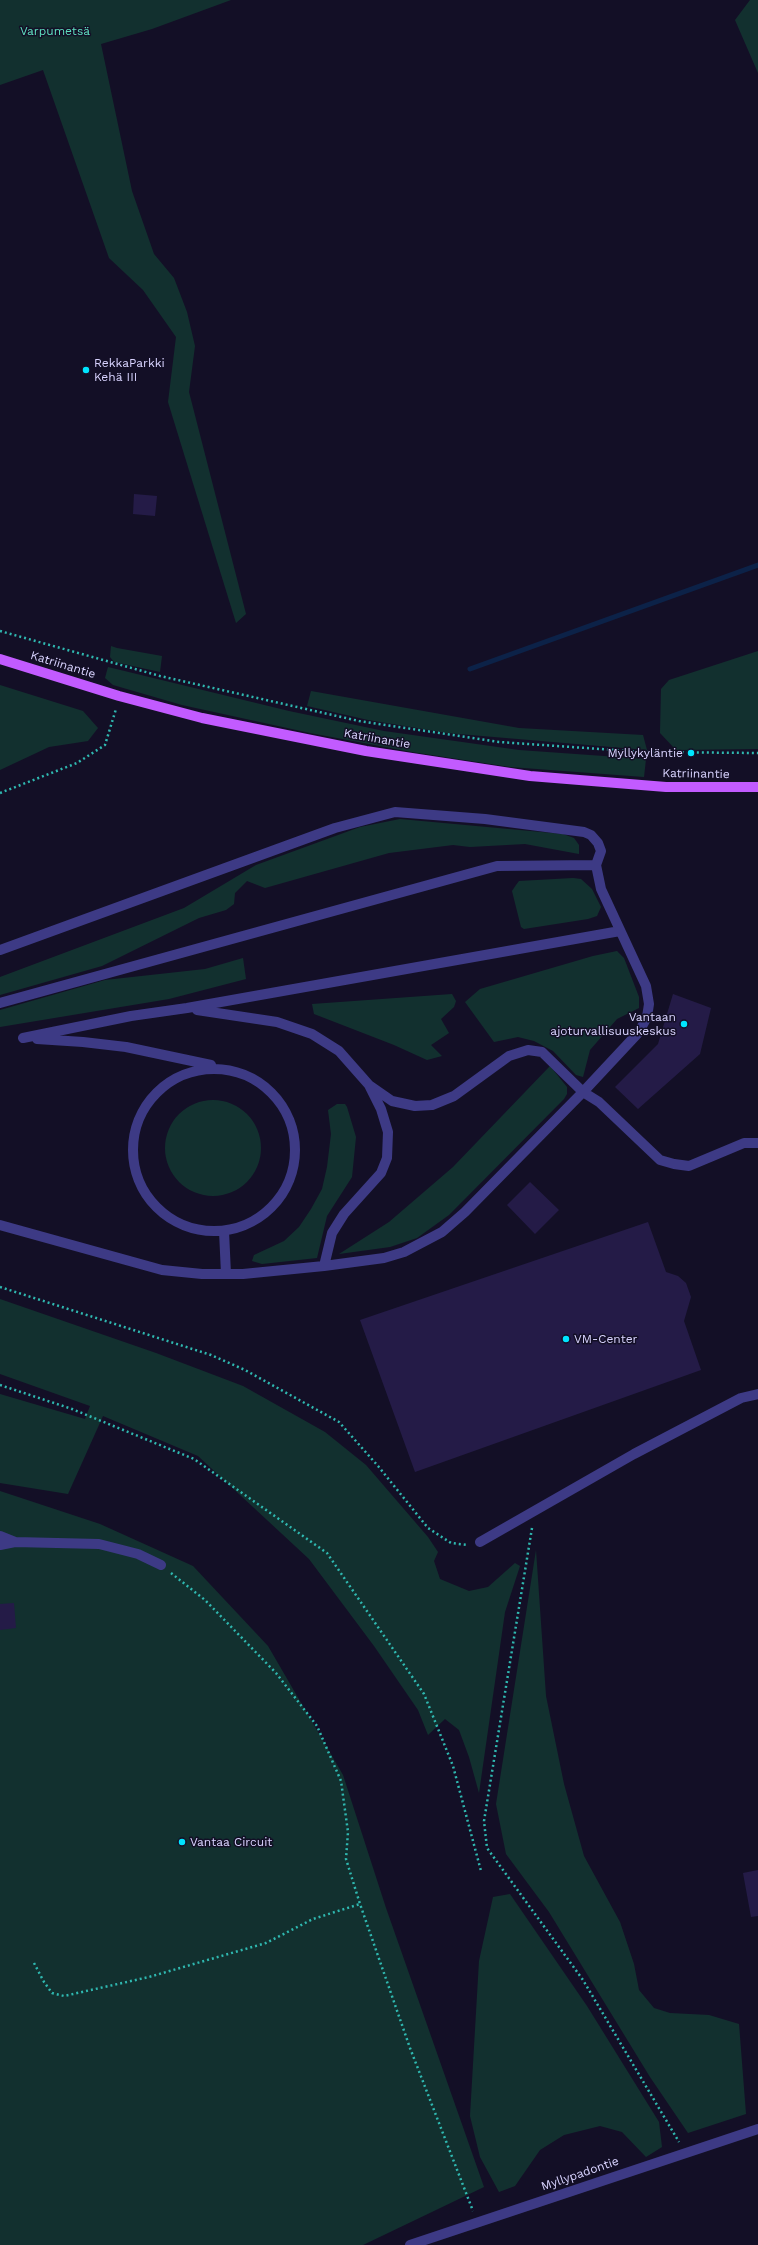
<!DOCTYPE html>
<html>
<head>
<meta charset="utf-8">
<style>
  body { margin:0 }
  canvas { display:block; background:#130f26 }
</style>
</head>
<body>
<canvas width="758" height="2245"></canvas>
<script>
const ctx = document.querySelector('canvas').getContext('2d');
ctx.lineJoin = 'round';
function fill(path, color) { ctx.fillStyle = color; ctx.fill(path, 'evenodd'); }
const poly = rows => new Path2D(rows.map(r => 'M' + r).join(''));
function stroke(path, color, width, dash) { ctx.strokeStyle = color; ctx.lineWidth = width; ctx.lineCap = dash ? 'butt' : 'round'; ctx.setLineDash(dash || []); ctx.stroke(path); }
function label(font, color, halo, rows, align = 'center') {
  ctx.font = font + ' "Work Sans",sans-serif'; ctx.lineWidth = 3; ctx.setLineDash([]); ctx.textBaseline = 'middle'; ctx.strokeStyle = halo; ctx.fillStyle = color; for (const [text, x, y, turn = 0] of rows) {
    ctx.save(); ctx.translate(x, y); ctx.rotate((+turn || 0) * Math.PI / 180); ctx.textAlign = isNaN(turn) ? turn : align; if (halo) ctx.strokeText(text, 0, 0); ctx.fillText(text, 0, 0); ctx.restore();
  }
}
fill(poly([
  [0,0,231,0,152,29,101,44,132,191,154,254,174,278,187,312,195,346,189,392,246,614,236,623,168,402,176,337,143,290,109,258,43,70,0,85],
  [750,0,758,0,758,73,735,20],
  [111,646,117,648,162,656,160,672,114,662,110,657],
  [758,651,758,749,676,750,660,733,661,689,669,680],
  [108,667,289,711,384,731,519,750,646,759,644,777,510,767,412,752,310,733,182,705,113,685,105,678],
  [0,685,83,711,98,728,88,741,49,747,0,770],
  [311,691,519,728,643,735,647,750,447,733,368,720,307,706],
  [400,819,563,834,574,838,579,845,579,854,525,844,470,847,453,845,389,853,265,888,247,881,235,893,234,904,226,910,199,918,102,966,0,995,0,977,184,908,256,865,360,827],
  [573,878,581,879,592,889,601,907,597,916,588,919,524,929,521,927,512,891,516,885,519,881],
  [617,951,624,958,639,997,639,1008,617,1019,590,1050,583,1077,576,1075,553,1051,534,1041,518,1037,494,1042,465,1002,480,989,593,956],
  [243,958,246,979,169,999,0,1027,0,1010,105,980,205,969],
  [452,994,456,1001,454,1007,441,1019,449,1033,431,1045,442,1056,427,1060,394,1045,314,1014,312,1004],
  [550,1066,567,1087,567,1094,564,1099,449,1215,417,1238,390,1247,339,1254,389,1222,453,1167],
  '165 1148a48 48 0 1 1 96 0a48 48 0 1 1-96 0Z',
  [337,1104,345,1104,347,1107,356,1137,352,1177,327,1216,317,1258,262,1264,252,1261,254,1255,284,1241,299,1227,311,1209,322,1189,327,1167,331,1134,328,1110],
  [0,1299,156,1353,243,1386,325,1432,366,1465,428,1537,438,1552,434,1561,440,1579,469,1591,488,1587,515,1563,520,1566,505,1612,479,1793,469,1757,459,1730,445,1719,428,1735,418,1710,374,1646,309,1559,198,1456,103,1416,68,1494,0,1483,0,1394,85,1419,90,1406,0,1374],
  [0,1491,100,1524,193,1566,268,1646,343,1775,386,1908,484,2187,363,2245,0,2245],
  [536,1550,546,1696,564,1784,584,1856,620,1922,634,1964,639,1990,654,2008,670,2013,709,2015,739,2024,746,2114,688,2133,650,2077,549,1912,506,1854,496,1804],
  [510,1894,587,2006,659,2122,662,2147,646,2157,622,2132,600,2126,564,2135,540,2150,515,2186,499,2192,480,2157,470,2116,479,1961,493,1897]
]), '#12302f');
stroke(poly([
  [470,669,758,565]
]), '#0c2248', 5);
fill(poly([
  [134,494,157,496,155,516,133,514],
  [673,994,711,1008,700,1054,638,1109,615,1087,658,1044],
  [530,1182,559,1210,535,1234,507,1205],
  [648,1222,666,1272,678,1276,686,1283,691,1297,684,1321,701,1370,415,1472,360,1320],
  [14,1603,16,1628,0,1630,0,1604],
  [758,1870,758,1916,751,1917,743,1873]
]), '#241b47');
stroke(poly([
  [0,631,160,676,359,721,499,742,644,752,758,753],
  [0,793,77,763,105,745,116,709],
  [0,1287,211,1355,245,1370,339,1422,378,1466,428,1528,451,1543,468,1545],
  [0,1385,72,1409,194,1459,327,1553,424,1694,453,1766,481,1871],
  [532,1528,484,1821,487,1848,583,1980,679,2142],
  [171,1573,205,1600,276,1673,317,1726,341,1781,348,1832,346,1859,360,1904,410,2048,473,2211],
  [34,1963,44,1982,52,1993,64,1996,149,1977,266,1943,313,1919,360,1904]
]), '#2fb8b0', 2.5, [2, 3]);
stroke(poly([
  [0,950,335,828,395,812,485,819,584,832,591,835,598,843,601,851,596,865,601,889,646,986,649,1004,647,1017,639,1032,583,1092,465,1212,442,1232,404,1252,384,1258,324,1266,243,1274,202,1274,162,1270,0,1225],
  [0,1003,497,866,596,865],
  [197,1010,277,1022,312,1034,339,1051,369,1085,381,1109,388,1132,387,1158,381,1173,344,1214,332,1233,324,1266],
  [23,1038,131,1016,187,1008,620,931],
  [37,1039,83,1042,126,1047,211,1065],
  '133 1150a81 81 0 1 1 162 0a81 81 0 1 1-162 0Z',
  [369,1085,392,1101,415,1106,432,1105,454,1096,509,1056,528,1050,542,1052,583,1092,599,1102,660,1160,674,1164,689,1166,744,1143,758,1143],
  [224,1231,226,1274],
  [0,1536,15,1542],
  [480,1542,634,1454,741,1398,758,1394],
  [0,1545,15,1542,99,1544,138,1554,161,1565],
  [410,2245,758,2129]
]), '#3d3a85', 10);
stroke(poly([
  [0,659,119,696,202,718,366,751,530,776,666,787,758,787]
]), '#c25bff', 10);
for (const [x, y, r, color] of [
  [86,370,4,"#00e5ff"],
  [691,753,4,"#00e5ff"],
  [684,1024,4,"#00e5ff"],
  [566,1339,4,"#00e5ff"],
  [182,1842,4,"#00e5ff"]
]) { const dot = new Path2D(); dot.arc(x, y, r, 0, 2 * Math.PI); ctx.fillStyle = color; ctx.fill(dot); stroke(dot, '#130f26', 1.5); }
label('12px', '#5fe0c0', '#130f26', [
  ["Varpumetsä",55,31]
]);
label('12px', '#d9d4ff', '#130f26', [
  ["RekkaParkki",94,363],
  ["Kehä III",94,377],
  ["Myllykyläntie",683,753,"right"],
  ["Vantaan",676,1017,"right"],
  ["ajoturvallisuuskeskus",676,1031,"right"],
  ["VM-Center",574,1339],
  ["Vantaa Circuit",190,1842]
], 'left');
label('12px', '#d9d4ff', '#130f26', [
  ["Katriinantie",63,665,17],
  ["Katriinantie",377,739,10],
  ["Katriinantie",696,774,1],
  ["Myllypadontie",580,2174,-19]
]);
</script>
</body>
</html>
